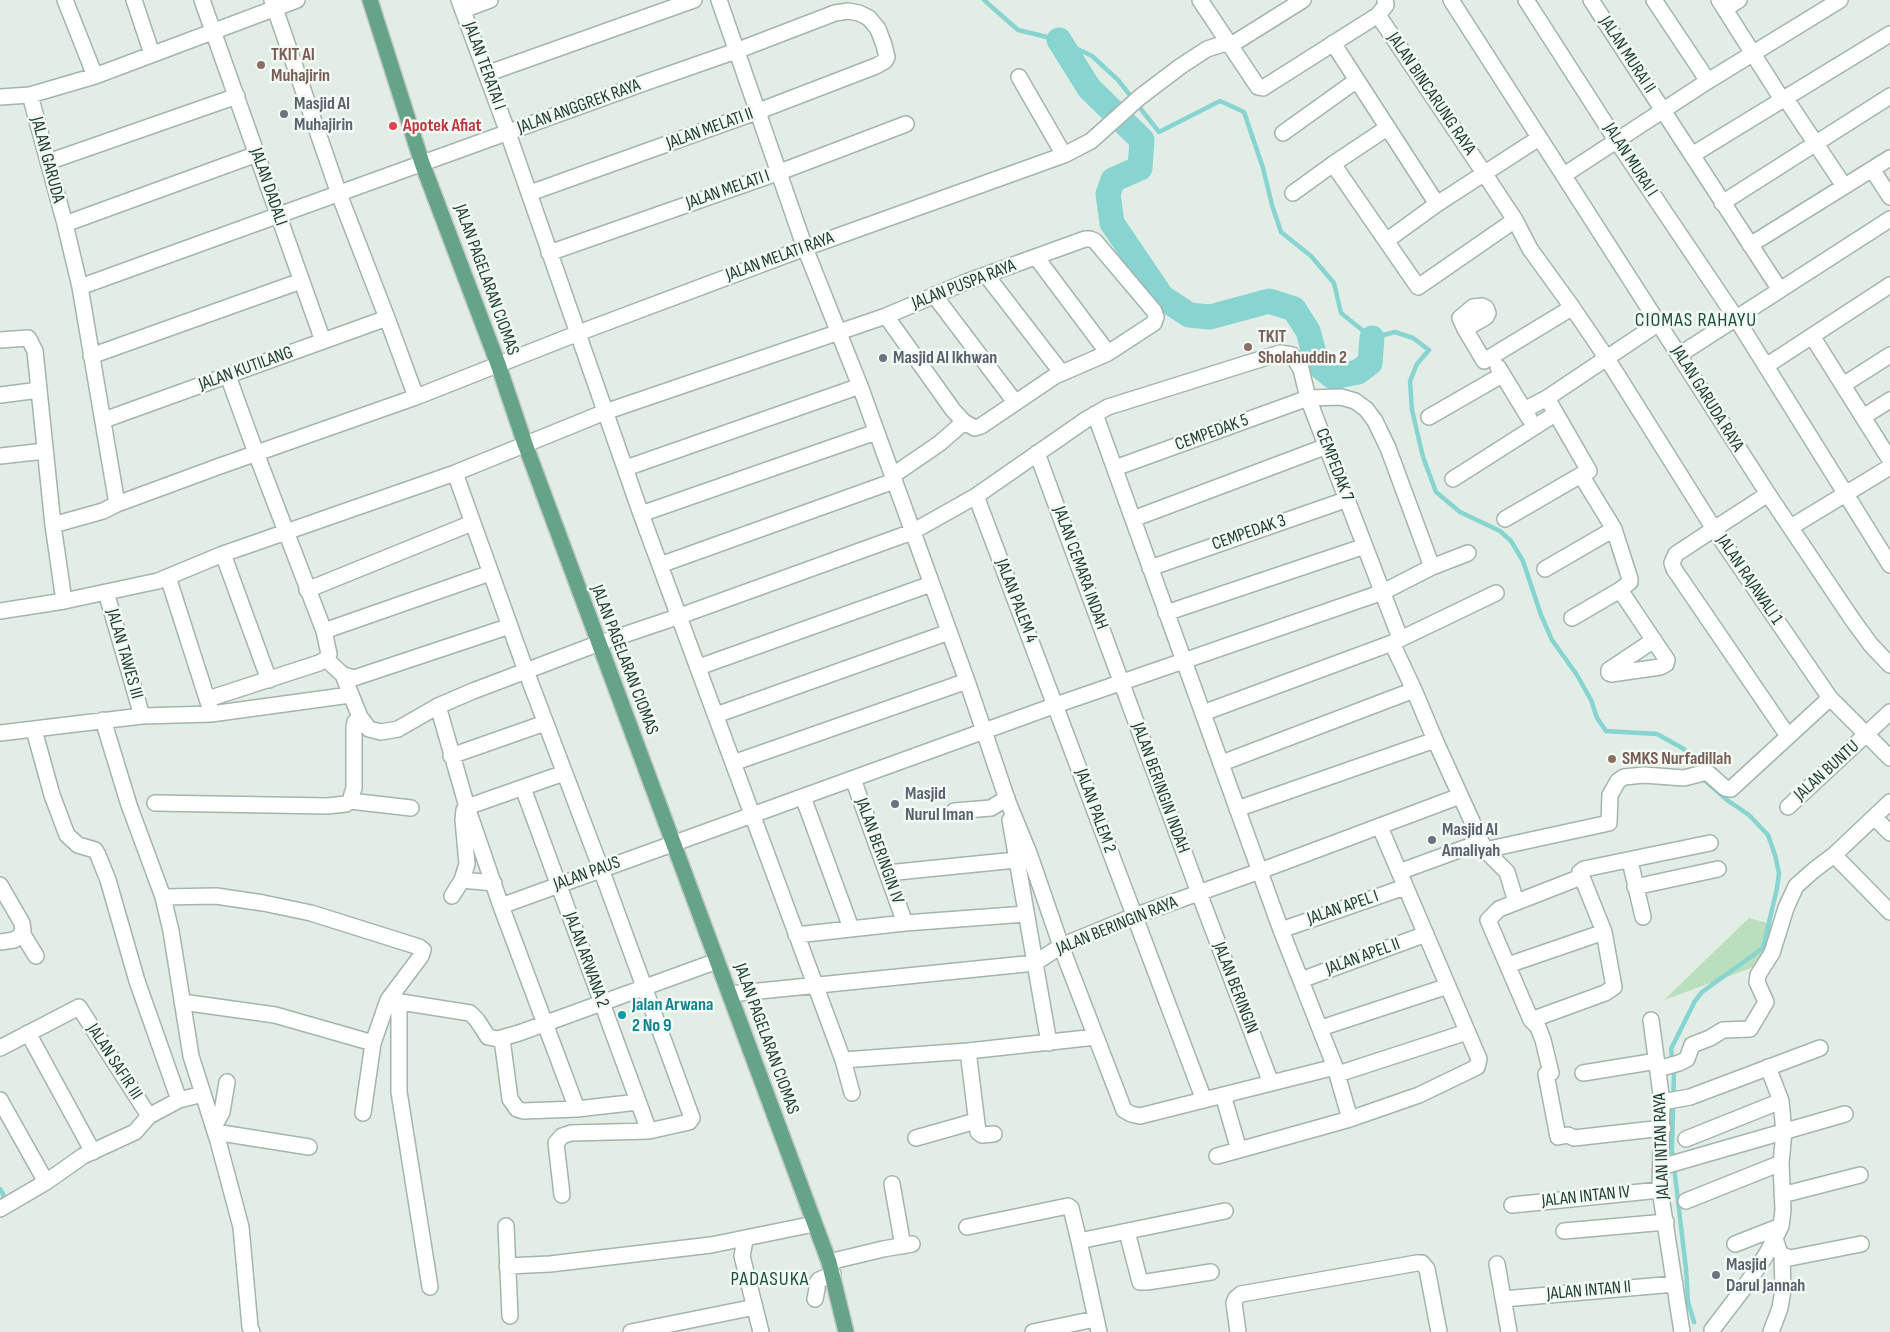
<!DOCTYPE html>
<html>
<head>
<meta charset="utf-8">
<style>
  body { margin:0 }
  canvas { display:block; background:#e2ede6 }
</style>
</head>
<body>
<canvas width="1890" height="1332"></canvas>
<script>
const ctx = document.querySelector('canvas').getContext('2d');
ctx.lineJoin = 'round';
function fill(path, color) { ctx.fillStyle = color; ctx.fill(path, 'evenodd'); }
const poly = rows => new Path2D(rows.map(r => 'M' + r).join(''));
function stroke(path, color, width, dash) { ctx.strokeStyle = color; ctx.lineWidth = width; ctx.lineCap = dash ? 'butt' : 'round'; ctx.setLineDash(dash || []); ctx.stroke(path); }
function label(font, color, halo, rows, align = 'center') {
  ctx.font = font + ' "Sofia Sans Condensed",sans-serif'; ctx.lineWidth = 5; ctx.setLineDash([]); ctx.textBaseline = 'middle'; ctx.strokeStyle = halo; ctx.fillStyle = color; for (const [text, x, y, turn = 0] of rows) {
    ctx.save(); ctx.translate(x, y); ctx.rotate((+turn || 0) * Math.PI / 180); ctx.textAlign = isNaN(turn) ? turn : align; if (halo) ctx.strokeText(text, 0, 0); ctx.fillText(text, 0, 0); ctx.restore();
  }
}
fill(poly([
  [1749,918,1774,925,1762,964,1664,1000]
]), '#badfbd');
stroke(poly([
  [984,0,1018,30,1059,40,1092,56,1118,80,1159,132,1220,101,1244,112,1263,168,1272,205,1281,232,1311,256,1334,283,1341,313,1372,338,1395,332,1413,338,1429,350,1417,364,1410,381,1412,410,1423,457,1436,492,1460,512,1500,531,1511,541,1523,561,1541,615,1552,640,1577,675,1591,700,1597,718,1606,731,1657,734,1684,749,1702,778,1727,800,1749,815,1768,835,1775,855,1779,873,1777,888,1763,948,1702,992,1695,1001,1671,1049,1674,1072,1672,1149,1686,1269,1688,1302,1694,1322],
  [0,1189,3,1194,4,1202,6,1202]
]), '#88d4d1', 4.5);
stroke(poly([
  [1059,40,1089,88,1142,140,1140,168,1113,180,1108,194,1112,223,1162,297,1189,315,1210,317,1269,301,1294,309,1308,331,1317,364,1333,377,1358,372,1370,363,1372,338]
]), '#88d4d1', 25);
const minor = poly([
  [65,0,95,76],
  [134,0,152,54],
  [202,0,323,341],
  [272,0,339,194,387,318,416,397],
  [459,0,508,133,641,514,843,1060,852,1093],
  [719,0,805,248,860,386,967,681,1008,802,1029,853,1061,946,1124,1110,1131,1114,1140,1116,1335,1067],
  [1200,0,1258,87,1263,88,1378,15,1386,5,1385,0],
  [1451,0,1768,494,1852,619,1871,645,1890,665],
  [1526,0,1616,140,1736,318,1890,565],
  [1591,0,1780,290],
  [1654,0,1708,81],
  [1719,0,1783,101],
  [1725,9,1739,0],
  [463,10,490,0],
  [1378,15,1484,173,1515,220,1530,249,1572,307,1606,357,1714,529,1768,494],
  [1333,43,1437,204],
  [1231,45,1303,0],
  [486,74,694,0],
  [1019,77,1064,155],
  [0,97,30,95],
  [1786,99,1844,186],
  [1283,133,1357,80],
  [1692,155,1890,34],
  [48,162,237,96],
  [1333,164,1418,287,1515,220],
  [1872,169,1890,197],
  [1564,175,1708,81,1840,0],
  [1293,193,1333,164,1387,128],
  [1722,203,1890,96],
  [65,224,257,154],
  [1386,241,1437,204,1539,138],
  [1750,245,1890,158],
  [549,253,780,172,906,124],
  [1036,257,1108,353],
  [987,276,1061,372],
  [80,287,647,82,736,51,835,13,848,11,859,13,869,18,878,29,884,45,887,57,885,61,876,66,759,111,530,193],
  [934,295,1015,402],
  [1465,329,1486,317,1488,313,1486,308,1482,306,1473,307,1460,318,1465,329,1484,361,1568,310],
  [1812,336,1890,460],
  [0,340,28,338,30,341,35,351,53,525,64,601],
  [1679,355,1890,219],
  [91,356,301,281],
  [1766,366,1890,285],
  [1498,367,1529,418],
  [1843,385,1890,355],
  [0,395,39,390],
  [1547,398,1589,471,1581,475,1614,529,1630,579,1630,582,1620,590,1572,618],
  [1524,410,1547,398,1659,323],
  [1095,414,1281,930,1335,1067,1350,1119],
  [1429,417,1502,375],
  [1863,417,1890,400],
  [104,420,387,318],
  [1037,453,1199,893,1271,1083],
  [0,456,45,451],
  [626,468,860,386],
  [1115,468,1308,398,1341,397,1355,401,1366,409,1375,421,1388,448,1432,567],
  [455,473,526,671,601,869,692,1118,689,1122,649,1131,571,1133,562,1136,556,1143,562,1195],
  [892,476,940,443,964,422],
  [1453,479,1555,414],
  [976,496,1204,1100],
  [117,504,80,287,65,224,30,95,95,76,297,0],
  [641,514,876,432],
  [1133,519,1327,446],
  [1505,519,1581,475],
  [53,525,103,511,117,504,220,466,416,397,581,332,805,248,1064,155,1091,141,1140,97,1181,66,1207,49,1223,44,1231,45],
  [1791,527,1890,467],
  [223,554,269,680],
  [660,565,894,481],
  [1150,568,1348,499],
  [1545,569,1614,529],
  [168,577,210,708],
  [307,590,472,523],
  [106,592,142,716],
  [0,611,64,601,158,581,223,554,455,473,605,412,886,316,966,282,1085,239,1090,239,1095,241,1154,311,1156,317,1154,323,1108,353,1055,376,981,426,975,428,964,422,953,410,886,316],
  [1166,613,1365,546],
  [324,631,490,573],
  [1392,643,1414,690,1435,740],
  [326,659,343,675,354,678,510,626],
  [699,667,931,584],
  [1609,673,1611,674,1660,667,1666,664,1667,660,1620,590],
  [1609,673,1609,670,1654,640],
  [343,675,360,717,369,729,381,732,398,729,438,706,473,691,597,644,680,616,912,532,976,496,1087,419,1108,407,1280,353,1292,355,1301,369,1308,398,1400,638],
  [208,699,319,663,326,659,329,654,324,631,256,453,228,376],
  [438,706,467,807,501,906,577,1109],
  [1203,713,1392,643,1496,593],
  [716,715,949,632],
  [103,720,129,805,163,897,171,931,191,1056,218,1141,241,1227,250,1327,252,1332],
  [34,730,52,795,67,835,78,845,95,850,98,855,108,880,137,981,179,1100],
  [0,733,142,716,211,714,350,695],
  [1788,736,1674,569,1672,563,1676,554,1714,529,1830,698,1890,758],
  [451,756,545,723],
  [733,763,967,681],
  [1222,763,1414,690],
  [853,779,905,923],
  [523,788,649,1131],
  [803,797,851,928],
  [350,801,411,808],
  [155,803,327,806,346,804,350,801,354,788,354,727,355,722,360,717],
  [467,807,564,773],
  [1788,807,1890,712],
  [1237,809,1435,740,1485,850,1507,872,1516,902],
  [954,811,991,808,1007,798],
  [1874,817,1890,833],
  [1010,820,1049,1043],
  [1485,850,1609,823,1610,795,1618,781,1624,777,1644,775,1684,778,1707,772,1725,788,1731,789,1830,698],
  [1834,855,1890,912],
  [1630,861,1643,917],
  [1399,872,1481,842],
  [887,873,1016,860],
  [1581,877,1499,909,1488,920,1531,1020,1538,1027,1543,1040,1551,1073,1546,1074,1558,1137,1568,1135,1574,1138,1663,1128],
  [462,880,494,883],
  [0,885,22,923,23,930,20,936,14,940,0,942],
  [1635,887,1718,869],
  [452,896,462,880,467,864,463,820,464,810],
  [163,897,216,896,263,903,311,913,419,947,423,950,421,956,388,1000,470,1013,477,1020,488,1037,498,1039,519,1033,717,961],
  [501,906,1056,705,1383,592,1432,567,1468,553],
  [1281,930,1405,887],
  [22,933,36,956],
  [796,935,905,923,1026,914],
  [1508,965,1604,932],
  [1301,980,1426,934],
  [730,994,1035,963,1061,946,1134,916,1260,871,1460,796],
  [182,1002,275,1015,373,1043],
  [399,1003,399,1092,430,1287],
  [1531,1020,1605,993,1614,987,1604,932,1580,872,1584,869,1710,843],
  [1651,1020,1662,1102,1660,1190,1682,1332],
  [1321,1028,1448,986],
  [28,1033,93,1152],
  [502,1039,510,1099,517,1109,523,1111,577,1109,638,1102],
  [0,1048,79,1007,149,1116],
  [968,1051,978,1132,982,1135,994,1134],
  [843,1060,968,1051,1096,1037],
  [1658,1069,1679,1063,1687,1059,1692,1045,1710,1038,1723,1030,1750,1029,1766,1002,1757,982,1758,975,1772,953,1786,908,1796,886,1814,870,1834,855,1890,802],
  [1583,1073,1657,1061],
  [1338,1074,1467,1032],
  [1223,1095,1239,1150,1350,1119,1419,1095,1477,1067,1479,1059,1380,827],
  [0,1100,46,1182],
  [1662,1102,1690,1097,1820,1048],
  [363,1113,373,1043,388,1000],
  [214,1127,222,1112,227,1082],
  [215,1132,309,1147],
  [916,1138,976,1121],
  [1686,1139,1781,1101],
  [1217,1156,1239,1150],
  [1661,1167,1845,1114],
  [892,1184,903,1246],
  [1782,1195,1860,1175],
  [1686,1201,1781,1163],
  [1512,1205,1660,1190],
  [0,1209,46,1182,83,1156,135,1132,149,1116,179,1100,203,1094],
  [506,1226,510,1316],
  [967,1227,1068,1206,1071,1208,1079,1241],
  [1564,1231,1666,1222],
  [1127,1232,1140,1282,1147,1282,1211,1272],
  [1775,1238,1779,1251,1782,1255,1790,1258,1861,1244],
  [745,1240,742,1256,761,1332],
  [1735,1244,1781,1226],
  [829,1262,883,1249,912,1244],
  [1497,1264,1509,1332],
  [507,1266,550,1264,711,1245,814,1224],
  [815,1299,817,1289,817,1283,819,1280,833,1274],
  [1503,1299,1675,1284],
  [1712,1330,1744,1288,1766,1255,1781,1226,1783,1210,1781,1163,1784,1132,1781,1101,1768,1067],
  [631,1332,755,1307],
  [1033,1332,1095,1319],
  [1099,1332,1079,1241,1225,1211],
  [1238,1332,1234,1303,1236,1298,1241,1294,1417,1263,1422,1263,1427,1269,1439,1332],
  [1771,1332,1780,1308,1783,1290,1782,1255]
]);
const major = poly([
  [370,0,422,163,498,364,525,444,829,1262,846,1332]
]);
stroke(minor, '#a4b5ac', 18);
stroke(major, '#c1c9c5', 18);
stroke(minor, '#fff', 15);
stroke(major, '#65a488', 15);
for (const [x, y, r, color] of [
  [261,65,5,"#8d6e63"],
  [284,114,5,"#6b7280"],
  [393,126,5,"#e0444e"],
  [1248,347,5,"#8d6e63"],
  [883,358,5,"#6b7280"],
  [1612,759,5,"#8d6e63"],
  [895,804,5,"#6b7280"],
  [1432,840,5,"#6b7280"],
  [622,1015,5,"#0f9aa8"],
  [1716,1275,5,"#6b7280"]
]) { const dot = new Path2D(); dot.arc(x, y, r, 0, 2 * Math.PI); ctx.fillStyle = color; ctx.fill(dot); stroke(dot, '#f3f9f5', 2); }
label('bold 18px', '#785e54', '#f3f9f5', [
  ["TKIT Al",271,55],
  ["Muhajirin",271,76],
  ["TKIT",1258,337],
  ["Sholahuddin 2",1258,358],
  ["SMKS Nurfadillah",1622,759]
], 'left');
label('18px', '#213f31', '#f3f9f5', [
  ["JALAN MURAI II",1627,55,57],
  ["JALAN TERATAI I",484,66,70],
  ["JALAN BINCARUNG RAYA",1431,94,56],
  ["JALAN ANGGREK RAYA",579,107,-20],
  ["JALAN MELATI II",710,129,-20],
  ["JALAN GARUDA",47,160,75],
  ["JALAN MURAI I",1630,160,57],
  ["JALAN DADALI",268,187,71],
  ["JALAN MELATI I",728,190,-19],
  ["JALAN MELATI RAYA",780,257,-20],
  ["JALAN PAGELARAN CIOMAS",486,280,70],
  ["JALAN PUSPA RAYA",964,285,-21],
  ["JALAN KUTILANG",246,369,-20],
  ["JALAN GARUDA RAYA",1707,399,58],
  ["CEMPEDAK 5",1212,433,-20],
  ["CEMPEDAK 7",1334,465,69],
  ["CEMPEDAK 3",1249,533,-19],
  ["JALAN CEMARA INDAH",1080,568,70],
  ["JALAN RAJAWALI 1",1749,580,56],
  ["JALAN PALEM 4",1016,601,69],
  ["JALAN TAWES III",124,654,74],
  ["JALAN PAGELARAN CIOMAS",624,660,69],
  ["JALAN BUNTU",1827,771,-42],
  ["JALAN BERINGIN INDAH",1160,788,70],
  ["JALAN PALEM 2",1095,811,70],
  ["JALAN BERINGIN IV",879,851,70],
  ["JALAN PAUS",587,874,-20],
  ["JALAN APEL I",1343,908,-19],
  ["JALAN BERINGIN RAYA",1117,926,-22],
  ["JALAN APEL II",1363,957,-20],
  ["JALAN ARWANA 2",586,960,70],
  ["JALAN BERINGIN",1235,988,69],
  ["JALAN PAGELARAN CIOMAS",766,1039,70],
  ["JALAN SAFIR III",114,1062,57],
  ["JALAN INTAN RAYA",1662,1146,-92],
  ["JALAN INTAN IV",1586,1197,-6],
  ["JALAN INTAN II",1589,1291,-5]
]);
label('bold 18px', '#5b616d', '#f3f9f5', [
  ["Masjid Al",294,104],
  ["Muhajirin",294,125],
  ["Masjid Al Ikhwan",893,358],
  ["Masjid",905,794],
  ["Nurul Iman",905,815],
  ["Masjid Al",1442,830],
  ["Amaliyah",1442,851],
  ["Masjid",1726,1265],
  ["Darul Jannah",1726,1286]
], 'left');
label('bold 18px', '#be3a42', '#f3f9f5', [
  ["Apotek Afiat",403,126]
], 'left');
label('bold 18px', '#0d838f', '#f3f9f5', [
  ["Jalan Arwana",632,1005],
  ["2 No 9",632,1026]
], 'left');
ctx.letterSpacing = '1px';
label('20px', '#1c523a', '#f3f9f5', [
  ["CIOMAS RAHAYU",1696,321],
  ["PADASUKA",770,1280]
]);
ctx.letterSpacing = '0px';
</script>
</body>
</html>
